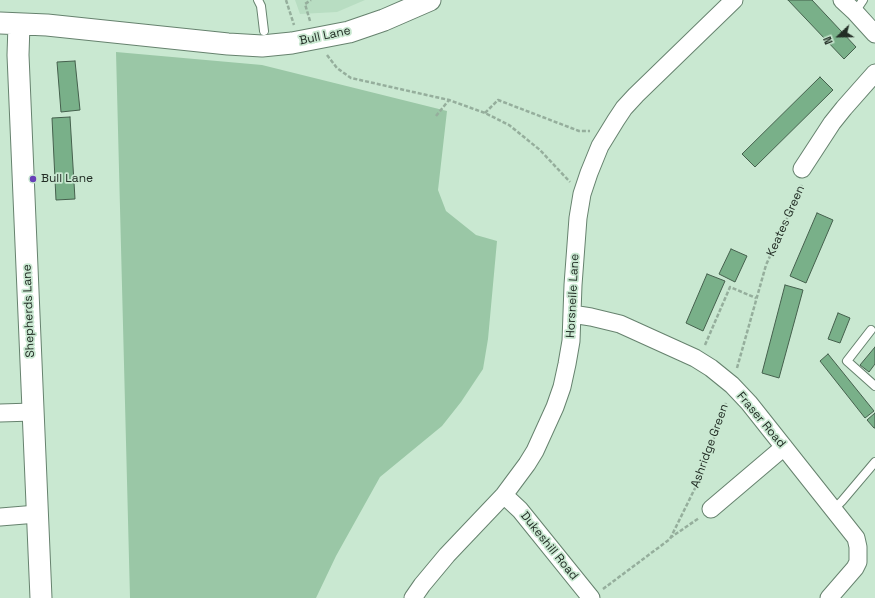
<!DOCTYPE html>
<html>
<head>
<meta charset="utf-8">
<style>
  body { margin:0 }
  #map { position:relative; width:875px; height:598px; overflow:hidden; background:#c9e8d1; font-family:"Space Grotesk",sans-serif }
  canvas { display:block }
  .north { position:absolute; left:819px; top:16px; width:40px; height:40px; -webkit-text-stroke:3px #c9e8d1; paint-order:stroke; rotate:248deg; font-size:11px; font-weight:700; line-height:16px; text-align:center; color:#222d25 }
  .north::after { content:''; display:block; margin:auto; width:14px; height:18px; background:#222d25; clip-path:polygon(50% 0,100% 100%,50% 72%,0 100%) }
</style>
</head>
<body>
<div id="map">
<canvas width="875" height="598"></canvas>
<div class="north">N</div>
</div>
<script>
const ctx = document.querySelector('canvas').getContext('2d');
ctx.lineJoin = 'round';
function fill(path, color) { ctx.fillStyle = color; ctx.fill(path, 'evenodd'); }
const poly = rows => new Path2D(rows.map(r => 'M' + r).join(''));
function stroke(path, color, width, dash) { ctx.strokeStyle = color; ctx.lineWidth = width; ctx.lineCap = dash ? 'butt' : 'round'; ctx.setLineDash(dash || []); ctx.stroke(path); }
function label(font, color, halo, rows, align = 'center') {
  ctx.font = font + ' "Space Grotesk",sans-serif'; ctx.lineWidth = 3.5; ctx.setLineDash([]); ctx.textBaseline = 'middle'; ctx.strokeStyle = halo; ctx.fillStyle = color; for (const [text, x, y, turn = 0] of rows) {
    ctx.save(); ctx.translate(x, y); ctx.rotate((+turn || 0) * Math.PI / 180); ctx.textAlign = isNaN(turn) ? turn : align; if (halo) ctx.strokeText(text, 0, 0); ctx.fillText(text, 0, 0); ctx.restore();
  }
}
fill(poly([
  [295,0,365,0,337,12,300,14]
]), '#b8ddc2');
fill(poly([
  [116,52,262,65,447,111,438,190,446,211,476,235,497,241,488,339,483,369,461,402,442,426,380,477,336,556,316,598,130,598]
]), '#9ac7a6');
const building = poly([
  [788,0,812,0,856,47,844,59,788,0],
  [75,61,80,110,61,112,57,62,75,61],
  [820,77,833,90,755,167,742,154,820,77],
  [70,117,75,199,56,200,52,118,70,117],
  [817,213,833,220,806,283,790,276,817,213],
  [731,249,747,256,735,282,719,274,731,249],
  [707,274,725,281,703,331,686,323,707,274],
  [785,285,803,290,779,378,762,373,785,285],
  [838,313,850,318,840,343,828,339,838,313],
  [875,347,875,364,869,372,860,365,875,347],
  [828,354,874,411,865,418,820,361,828,354],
  [875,413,875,428,874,428,867,420,875,413]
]);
fill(building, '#79b089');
stroke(building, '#45604d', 1);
const service = poly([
  [258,0,261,6,264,31],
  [855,12,863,0],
  [871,330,847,361,875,386],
  [834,509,842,501,875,462]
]);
const minor = poly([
  [842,0,855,12,875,34],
  [802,169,832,123,844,108,875,73],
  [572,314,591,317,620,324,695,358,711,368,732,385,749,403,856,538,858,547,858,562,855,568,829,598],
  [0,413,33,412],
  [504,495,520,510,591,598],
  [711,509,784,447],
  [0,517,37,514],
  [413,598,422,585,447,555,504,495,527,464,535,451,555,407,562,387,567,364,571,341,573,285,578,218,582,194,589,173,600,146,616,120,624,108,636,95,734,0]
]);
const tertiary = poly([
  [0,23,47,25,228,44,262,46,292,43,349,32,384,20,430,0],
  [19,24,18,55,41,598]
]);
stroke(service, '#66826e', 10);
stroke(minor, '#66826e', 19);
stroke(tertiary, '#66826e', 23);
stroke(poly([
  [286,0,294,25],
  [310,21,305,4,311,0],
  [327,55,337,68,351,78,449,100,485,113,509,125,540,150,570,182],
  [485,113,498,100,579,131,590,131],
  [436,116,449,100],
  [705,345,730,287,756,298],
  [737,368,766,265,802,185],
  [670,538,699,518],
  [603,589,670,539,701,476,726,403]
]), '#95ae9c', 2.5, [4, 2]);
stroke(service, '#fff', 8);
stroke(minor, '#fff', 17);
stroke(tertiary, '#fff', 21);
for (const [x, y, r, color] of [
  [33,179,4,"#673fb7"]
]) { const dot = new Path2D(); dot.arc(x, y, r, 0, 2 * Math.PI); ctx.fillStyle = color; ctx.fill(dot); stroke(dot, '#c9e8d1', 1.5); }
label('12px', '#222d25', '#c9e8d1', [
  ["Bull Lane",325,36,-12],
  ["Keates Green",786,221,-66],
  ["Horsneile Lane",573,296,-87],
  ["Shepherds Lane",29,311,-92],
  ["Fraser Road",761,420,50],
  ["Ashridge Green",710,446,-70],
  ["Dukeshill Road",549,546,51]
]);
label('12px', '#222d25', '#c9e8d1', [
  ["Bull Lane",41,179]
], 'left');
</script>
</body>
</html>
